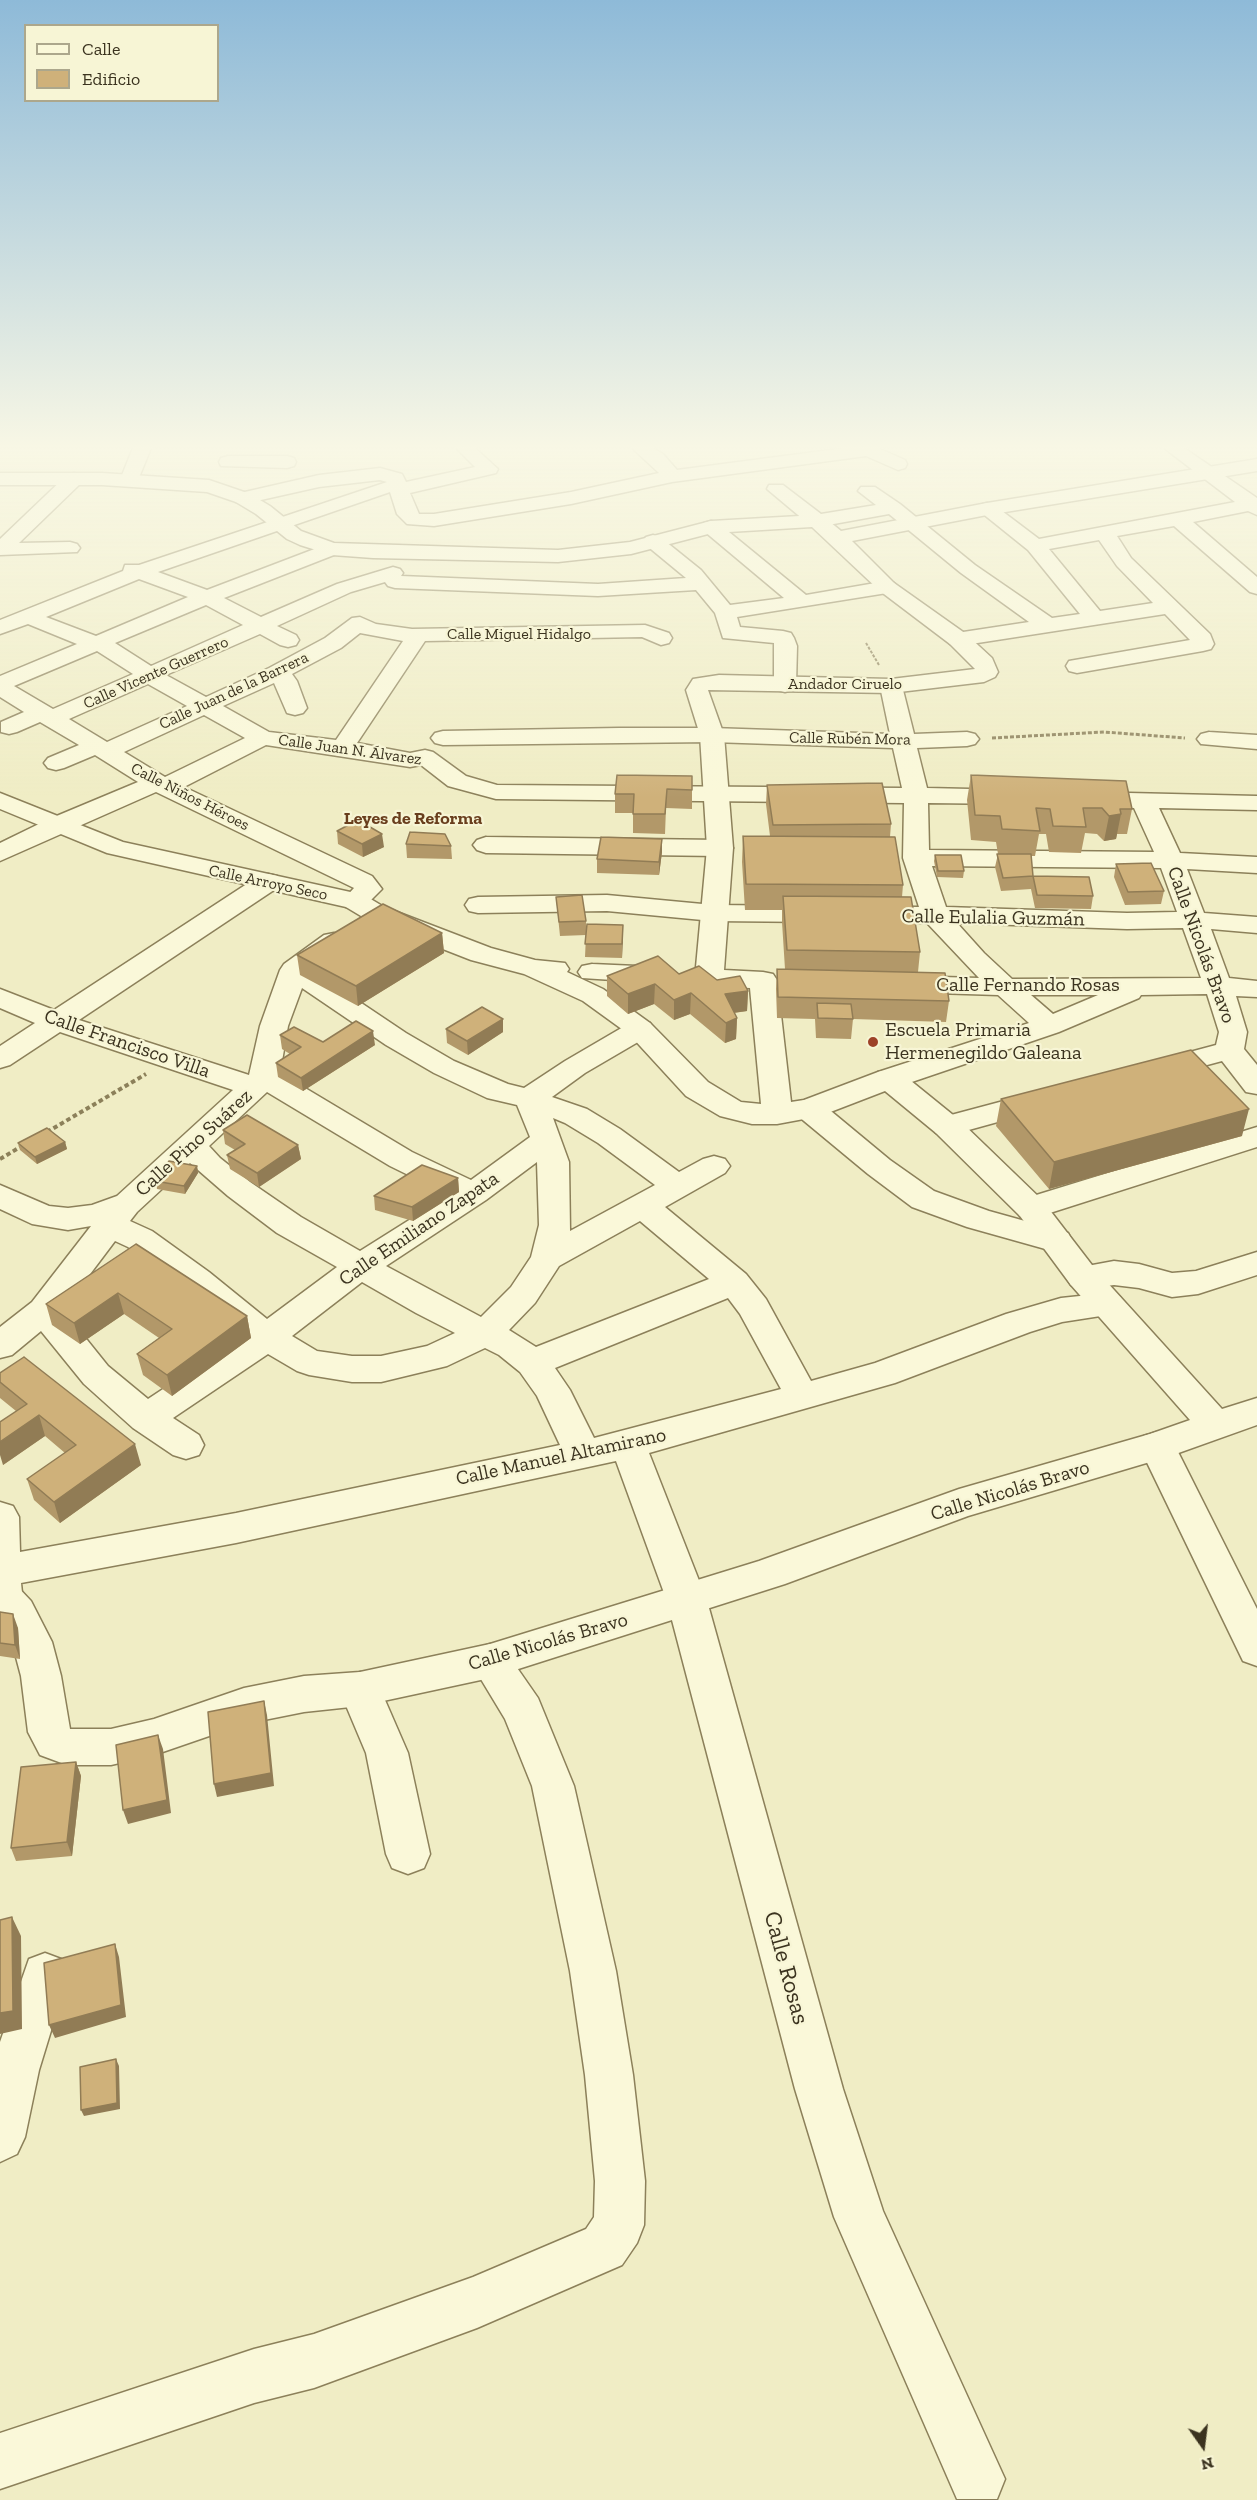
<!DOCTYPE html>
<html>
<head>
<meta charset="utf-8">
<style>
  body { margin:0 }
  #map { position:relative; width:1257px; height:2500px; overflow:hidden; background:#f0edc5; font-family:"Zilla Slab",serif }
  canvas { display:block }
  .legend { position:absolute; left:24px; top:24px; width:195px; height:78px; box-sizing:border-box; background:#f7f5d5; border:2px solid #aca78c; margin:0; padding:8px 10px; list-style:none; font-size:18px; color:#3b331f }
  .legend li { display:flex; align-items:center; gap:12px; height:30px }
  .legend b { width:30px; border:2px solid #aca78c }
  .north { position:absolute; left:1173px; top:2416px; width:60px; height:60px; -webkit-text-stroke:4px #f7f5d5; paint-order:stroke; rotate:166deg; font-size:16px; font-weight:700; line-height:24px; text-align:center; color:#3b331f }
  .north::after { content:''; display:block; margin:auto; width:21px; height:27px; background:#3b331f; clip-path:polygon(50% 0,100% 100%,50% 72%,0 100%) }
</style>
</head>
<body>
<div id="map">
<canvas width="1257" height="2500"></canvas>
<ul class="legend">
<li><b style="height:8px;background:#faf8d9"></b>Calle</li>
<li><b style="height:16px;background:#cfb17a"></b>Edificio</li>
</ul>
<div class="north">N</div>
</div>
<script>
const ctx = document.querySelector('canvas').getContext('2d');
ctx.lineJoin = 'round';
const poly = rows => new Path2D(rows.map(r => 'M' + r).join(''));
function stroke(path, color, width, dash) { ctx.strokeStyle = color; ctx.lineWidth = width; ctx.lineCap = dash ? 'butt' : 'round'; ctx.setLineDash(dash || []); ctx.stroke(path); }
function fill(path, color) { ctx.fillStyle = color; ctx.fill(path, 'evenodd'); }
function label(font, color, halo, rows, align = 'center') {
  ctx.font = font + ' "Zilla Slab",serif'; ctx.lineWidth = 4.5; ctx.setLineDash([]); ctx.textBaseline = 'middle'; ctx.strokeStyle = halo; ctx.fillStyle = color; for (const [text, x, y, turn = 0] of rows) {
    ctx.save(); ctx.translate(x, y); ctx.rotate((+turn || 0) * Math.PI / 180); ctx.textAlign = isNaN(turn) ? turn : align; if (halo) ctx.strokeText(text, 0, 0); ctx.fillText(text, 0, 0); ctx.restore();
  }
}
const minor = poly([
  [133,448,151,448,138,480,136,484,129,486,122,484,120,480,133,448],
  [456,448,475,448,498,469,496,473,410,493,419,514,434,514,571,492,659,473,632,448,653,448,663,454,677,470,845,448,878,448,905,460,907,464,905,468,898,470,866,456,672,482,571,504,434,526,407,524,397,514,390,492,158,572,207,590,325,545,339,545,342,549,339,553,224,598,261,617,337,584,393,567,400,569,403,573,401,576,598,584,686,578,646,545,643,541,646,537,653,535,660,537,701,570,730,605,784,598,704,531,701,527,704,523,711,521,718,523,806,595,887,581,894,583,897,587,894,591,887,593,737,617,740,627,783,631,791,633,794,638,797,646,796,685,793,690,785,692,777,690,774,685,774,643,723,638,715,613,696,590,598,596,395,588,388,586,385,582,351,592,277,626,296,635,299,640,296,645,288,647,280,645,260,634,166,675,206,697,269,668,325,638,352,618,360,617,376,624,412,629,645,625,669,633,672,638,669,643,661,645,642,637,425,641,357,743,410,753,425,750,433,752,466,776,497,785,902,788,893,748,712,742,443,745,435,743,431,738,435,733,443,731,619,728,712,728,890,734,880,686,883,681,891,679,899,681,902,686,914,734,967,732,975,734,979,739,975,744,967,746,917,748,927,788,1013,790,1022,792,1025,797,1022,802,1013,804,928,803,929,850,1154,852,1134,808,1086,806,1077,804,1074,799,1077,794,1086,792,1257,796,1257,810,1159,808,1180,853,1257,857,1257,873,1187,869,1204,913,1257,917,1257,933,1211,929,1229,978,1257,981,1257,997,1236,996,1247,1032,1244,1049,1257,1065,1257,1094,1246,1092,1222,1061,1155,1079,1145,1076,1140,1070,1145,1064,1216,1045,1219,1032,1207,994,1141,995,1139,998,1059,1032,900,1086,889,1088,878,1086,874,1079,878,1072,1029,1023,998,995,903,992,893,990,889,984,893,978,903,976,979,978,927,923,713,921,607,911,478,913,469,911,465,905,469,899,478,897,607,895,713,905,919,907,903,858,904,803,496,799,448,786,421,765,410,767,266,745,184,787,372,876,382,889,364,907,355,909,346,907,342,901,354,888,156,792,0,861,0,843,47,820,138,782,95,755,64,768,56,770,48,768,44,763,48,758,79,745,40,722,17,732,9,734,1,732,1,722,24,712,0,697,0,676,77,644,28,624,0,634,0,620,123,571,125,565,139,565,387,482,380,480,319,487,243,504,236,502,233,498,236,494,319,475,380,468,402,474,406,482,475,467,456,448],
  [139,579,188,597,96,636,46,617,139,579],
  [206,605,243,625,151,666,115,643,206,605],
  [360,633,403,641,336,740,269,732,223,706,274,683,287,713,295,715,303,713,307,708,297,681,292,674,341,648,360,633],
  [97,651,133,674,53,709,14,686,97,651],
  [148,684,187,706,107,742,69,719,148,684],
  [204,715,245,738,165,777,124,752,204,715],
  [932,866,1161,868,1177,912,1127,913,946,907,932,866],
  [957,923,1127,929,1183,928,1201,978,1012,979,984,953,957,923],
  [1031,995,1098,995,1053,1014,1031,995],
  [1164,448,1184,448,1257,498,1257,515,1248,511,1193,522,1257,577,1257,594,1250,592,1174,526,1117,536,1131,558,1210,634,1214,644,1211,649,1203,651,1077,673,1069,671,1066,666,1069,661,1190,640,1165,614,958,646,950,644,947,639,950,634,1029,622,961,573,889,514,817,527,810,525,767,489,769,485,783,485,821,514,876,505,858,491,861,487,875,487,900,504,975,565,1052,618,1080,614,1028,550,977,509,980,505,987,503,994,505,1039,539,1235,502,1164,448],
  [1099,540,1117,566,1153,603,1100,611,1049,549,1099,540],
  [228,456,287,456,294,458,296,462,294,466,287,468,221,466,219,462,221,458,228,456],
  [74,473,81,475,83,479,81,483,19,543,70,542,77,544,80,548,77,552,0,555,0,539,67,475,74,473],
  [1209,732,1257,735,1257,749,1201,744,1197,739,1201,734,1209,732],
  [486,837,720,840,729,843,733,848,729,853,720,856,486,853,477,850,473,845,477,840,486,837],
  [268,874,277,876,281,882,277,888,79,1020,249,1075,260,1026,280,970,284,964,324,935,334,933,344,935,348,941,344,947,312,970,406,1033,454,1061,508,1084,524,1088,565,1061,630,1023,640,1020,650,1023,654,1029,650,1035,585,1073,552,1097,587,1109,620,1129,679,1172,703,1159,714,1156,725,1159,730,1166,725,1173,665,1207,746,1274,766,1299,811,1381,875,1363,1006,1314,1061,1298,1108,1293,1120,1297,1125,1305,1120,1313,1062,1322,1030,1332,895,1383,649,1453,707,1601,843,2089,883,2211,1005,2479,997,2499,957,2499,834,2217,795,2089,667,1601,616,1461,236,1543,21,1583,22,1593,16,1604,0,1608,0,1502,13,1506,19,1517,20,1552,236,1513,560,1445,537,1396,520,1372,499,1355,485,1348,447,1366,381,1382,352,1382,309,1375,297,1371,268,1354,173,1418,199,1435,204,1445,199,1455,186,1459,173,1455,133,1428,84,1384,41,1331,12,1355,0,1358,0,1327,32,1302,91,1226,68,1230,32,1224,0,1209,0,1185,49,1206,68,1208,92,1205,117,1196,233,1090,60,1032,10,1065,0,1068,0,1046,35,1023,0,1008,0,989,54,1010,259,876,268,874],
  [302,988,386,1045,434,1073,487,1098,517,1105,530,1137,471,1180,412,1152,280,1073,288,1026,302,988],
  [267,1092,390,1166,449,1195,360,1251,301,1217,250,1182,220,1158,209,1146,267,1092],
  [553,1118,565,1123,598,1143,655,1185,570,1231,569,1162,553,1118],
  [537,1162,539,1225,531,1257,511,1287,481,1317,386,1266,486,1200,537,1162],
  [190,1163,228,1196,277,1233,337,1267,267,1319,209,1272,152,1231,130,1221,137,1212,190,1163],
  [640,1221,709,1279,536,1347,509,1330,535,1303,559,1266,640,1221],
  [115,1241,128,1247,185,1288,243,1336,148,1399,108,1366,63,1310,115,1241],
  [362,1282,416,1313,455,1333,427,1346,381,1356,352,1356,317,1351,292,1336,362,1282],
  [728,1298,740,1314,781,1389,594,1438,570,1390,555,1368,728,1298],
  [592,964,659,967,669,969,673,975,669,981,659,983,582,978,578,972,582,966,592,964],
  [1041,1091,1052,1093,1056,1100,1052,1107,947,1136,936,1133,932,1126,936,1119,1041,1091],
  [809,1099,820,1102,890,1160,934,1191,989,1211,1068,1233,1072,1241,1068,1249,1056,1252,967,1227,912,1207,868,1174,798,1116,794,1109,798,1102,809,1099],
  [1257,1127,1257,1147,1031,1219,1020,1216,1015,1208,1020,1200,1257,1127],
  [1257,1252,1257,1275,1198,1294,1172,1297,1139,1288,1114,1285,1083,1289,1071,1285,1066,1277,1071,1269,1114,1261,1139,1264,1172,1273,1196,1271,1257,1252],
  [1157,1432,1170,1436,1257,1609,1257,1666,1243,1661,1139,1446,1144,1436,1157,1432],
  [490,1644,504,1649,538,1698,574,1786,616,1971,633,2075,645,2181,644,2225,637,2243,622,2265,477,2328,314,2388,254,2403,0,2489,0,2433,254,2349,314,2334,473,2277,586,2229,594,2217,595,2181,585,2075,570,1971,532,1786,505,1719,470,1661,476,1649,490,1644],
  [360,1672,375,1677,408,1753,430,1854,424,1868,408,1874,392,1868,386,1854,366,1753,339,1689,345,1677,360,1672],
  [45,1953,61,1959,68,1975,39,2070,25,2137,17,2154,0,2162,0,2042,29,1959,45,1953]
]);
const tertiary = poly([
  [1257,459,1257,471,987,515,852,541,894,583,966,634,992,658,998,672,995,677,984,682,891,693,708,690,724,735,733,848,724,970,763,972,773,974,777,980,791,1102,804,1100,878,1072,889,1070,900,1072,958,1119,1042,1200,1095,1269,1222,1409,1257,1398,1257,1425,1170,1456,968,1516,785,1584,490,1678,360,1706,304,1712,244,1724,154,1755,111,1765,67,1765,40,1755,28,1732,21,1676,12,1642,0,1621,0,1578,14,1583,31,1601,52,1642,61,1676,70,1729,111,1729,154,1719,244,1688,304,1676,360,1672,490,1644,759,1561,959,1489,1150,1434,1190,1420,1071,1285,1020,1216,936,1133,885,1091,820,1116,777,1124,752,1124,720,1116,686,1096,630,1035,583,1001,524,974,471,960,366,919,346,907,107,853,0,809,0,793,123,842,364,895,384,907,491,948,535,960,565,963,569,969,567,972,603,989,650,1023,708,1082,741,1102,761,1104,750,988,709,986,699,984,695,978,707,848,700,735,686,690,693,679,719,675,891,679,975,669,950,644,880,591,812,527,712,533,631,554,558,562,373,558,332,555,300,545,287,539,256,514,236,502,207,492,102,485,0,485,0,473,102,473,209,480,250,494,270,506,301,531,334,543,558,550,630,542,711,521,817,515,824,517,841,531,987,503,1257,459]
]);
stroke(minor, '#8c805a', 3);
stroke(tertiary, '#8c805a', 3);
stroke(poly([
  [866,643,879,665]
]), '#8c805a', 2, [3, 1.5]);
stroke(poly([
  [992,738,1104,732,1185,738]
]), '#8c805a', 3, [4, 2]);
stroke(poly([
  [47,1132,146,1074],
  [0,1159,22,1146]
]), '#8c805a', 4, [4.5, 3]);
fill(minor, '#faf8d9');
fill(tertiary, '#faf8d9');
fill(poly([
  [971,775,1132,809,1127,834,1117,834,1116,839,1104,841,1097,834,1085,833,1081,853,1049,852,1046,834,1039,834,1035,856,1031,856,1033,876,1093,896,1091,909,1035,908,1031,889,1001,891,995,867,998,854,996,842,971,840,967,800],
  [692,776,692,809,666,808,665,834,633,833,633,813,615,813,615,794],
  [767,785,891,824,890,837,903,885,902,897,920,952,918,972,949,1001,946,1022,853,1019,851,1039,816,1038,815,1019,777,1018,776,989,777,969,785,969,782,922,782,910,745,910,742,862,743,836,770,836,766,804],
  [337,831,384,847,363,857,338,844],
  [662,839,662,852,659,875,597,873,597,859],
  [406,844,451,846,452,859,407,858],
  [935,855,964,871,963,878,937,877,934,861],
  [1116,864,1164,891,1161,904,1125,905,1114,877],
  [556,897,586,921,586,932,623,925,622,958,585,957,586,935,560,936],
  [442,933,444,953,358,1006,300,975,297,955],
  [679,974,717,980,748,991,747,1011,734,1013,737,1018,736,1039,725,1043,690,1014,674,1020,654,1004,628,1014,607,996,607,976],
  [503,1019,503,1032,468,1055,447,1043,446,1029],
  [280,1035,323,1042,375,1045,303,1091,278,1077,276,1063,290,1054,282,1049],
  [1001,1099,1242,1136,1049,1189,996,1126],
  [223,1130,298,1145,301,1159,259,1187,230,1169,227,1155,235,1150,225,1144],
  [65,1142,67,1149,37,1164,20,1150,18,1143],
  [197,1166,198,1173,185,1194,157,1189,155,1181],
  [458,1178,459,1192,413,1221,375,1210,374,1196],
  [136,1244,247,1316,251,1338,172,1396,143,1375,137,1354,159,1338,124,1314,80,1344,52,1325,46,1304],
  [0,1373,141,1465,60,1523,34,1500,27,1479,65,1453,45,1436,3,1465,16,1411,0,1398],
  [0,1612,18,1628,20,1659,0,1656],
  [76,1762,81,1776,72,1856,16,1861,11,1848]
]), '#b29869');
fill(poly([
  [1121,814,1116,839,1104,841,1109,816],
  [382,834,384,847,363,857,362,844],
  [662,839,662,852,659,875,659,862],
  [623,925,623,938,622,958,622,944],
  [442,933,444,953,358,1006,356,986],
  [655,984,654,1004,628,1014,628,994],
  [748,991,747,1011,724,1014,725,994],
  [691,993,690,1014,674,1020,674,1000],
  [737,1018,736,1039,725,1043,726,1023],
  [503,1019,503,1032,468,1055,467,1041],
  [373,1031,375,1045,303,1091,301,1078],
  [1249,1109,1242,1136,1049,1189,1054,1162],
  [65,1142,67,1149,37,1164,35,1157],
  [298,1145,301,1159,259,1187,257,1173],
  [197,1166,198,1173,185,1194,184,1186],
  [458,1178,459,1192,413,1221,412,1207],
  [118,1293,124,1314,80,1344,74,1323],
  [247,1316,251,1338,172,1396,167,1375],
  [39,1415,45,1436,3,1465,0,1455,0,1442],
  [135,1444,141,1465,60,1523,54,1502],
  [13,1614,18,1628,20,1659,15,1645],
  [264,1701,267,1715,274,1786,217,1797,214,1784],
  [158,1735,163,1749,171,1813,128,1824,123,1810],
  [76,1762,81,1776,72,1856,67,1842],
  [12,1917,21,1936,22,2029,0,2034,0,2013],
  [115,1944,119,1957,126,2017,55,2038,49,2025],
  [116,2059,119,2066,120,2109,84,2116,81,2110]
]), '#917c55');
const building = poly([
  [617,775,692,776,692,790,667,789,665,814,633,814,634,794,615,794,617,775],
  [971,775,1126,781,1132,809,1120,809,1121,814,1109,816,1102,808,1083,808,1086,827,1053,826,1050,809,1036,808,1040,831,1002,829,1000,816,975,815,971,775],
  [882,783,891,824,773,825,767,785,882,783],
  [358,820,382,834,362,844,337,831,358,820],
  [410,832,445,834,451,846,406,844,410,832],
  [743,836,895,837,903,885,746,884,743,836],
  [601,837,662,839,659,862,597,859,601,837],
  [997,854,1031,854,1033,876,1003,878,997,854],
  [935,855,961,855,964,871,938,871,935,855],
  [1151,863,1164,891,1128,892,1116,864,1151,863],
  [1033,876,1089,877,1093,896,1037,895,1033,876],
  [582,895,586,921,559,922,556,897,582,895],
  [783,896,911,897,920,952,787,950,783,896],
  [383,904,442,933,356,986,297,955,383,904],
  [587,924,623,925,622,944,585,944,587,924],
  [658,956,679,974,699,966,717,980,740,976,748,991,725,994,737,1018,726,1023,691,993,674,1000,655,984,628,994,607,976,658,956],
  [777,969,945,973,949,1001,778,997,777,969],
  [817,1003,851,1004,853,1019,818,1018,817,1003],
  [482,1007,503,1019,467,1041,446,1029,482,1007],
  [356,1021,373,1031,301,1078,276,1063,301,1047,280,1035,294,1027,323,1042,356,1021],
  [1191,1050,1249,1109,1054,1162,1001,1099,1191,1050],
  [247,1115,298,1145,257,1173,227,1155,245,1144,223,1130,247,1115],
  [47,1128,65,1142,35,1157,18,1143,47,1128],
  [169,1161,197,1166,184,1186,155,1181,169,1161],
  [422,1165,458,1178,412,1207,374,1196,422,1165],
  [136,1244,247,1316,167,1375,137,1354,172,1329,118,1293,74,1323,46,1304,136,1244],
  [24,1357,135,1444,54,1502,27,1479,76,1445,39,1415,0,1442,0,1422,27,1404,0,1382,0,1373,24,1357],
  [0,1612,13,1614,15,1645,0,1643,0,1612],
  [264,1701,271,1773,214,1784,208,1712,264,1701],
  [158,1735,167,1800,123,1810,116,1745,158,1735],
  [76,1762,67,1842,11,1848,21,1767,76,1762],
  [12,1917,13,2011,0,2013,0,1920,12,1917],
  [115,1944,121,2005,49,2025,44,1963,115,1944],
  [116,2059,117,2103,81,2110,80,2067,116,2059]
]);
fill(building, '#cfb17a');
stroke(building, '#917c55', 1.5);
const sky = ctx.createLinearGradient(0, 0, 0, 798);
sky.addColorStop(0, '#8ebad8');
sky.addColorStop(0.56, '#f8f7e5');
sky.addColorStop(1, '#f8f7e500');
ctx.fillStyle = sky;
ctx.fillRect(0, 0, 1257, 798);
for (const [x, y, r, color] of [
  [873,1042,6,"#9d4228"]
]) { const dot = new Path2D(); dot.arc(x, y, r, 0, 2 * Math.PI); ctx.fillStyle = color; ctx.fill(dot); stroke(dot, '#f7f5d5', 2); }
label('16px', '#3b331f', '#f7f5d5', [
  ["Calle Miguel Hidalgo",519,634],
  ["Calle Vicente Guerrero",156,673,-24],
  ["Andador Ciruelo",845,684],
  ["Calle Juan de la Barrera",234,691,-25],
  ["Calle Rubén Mora",850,739,1],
  ["Calle Juan N. Álvarez",350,750,8],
  ["Calle Niños Héroes",190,797,27],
  ["Calle Arroyo Seco",268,883,12]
]);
label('bold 18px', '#693e1d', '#f7f5d5', [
  ["Leyes de Reforma",413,819]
]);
label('20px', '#3b331f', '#f7f5d5', [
  ["Calle Eulalia Guzmán",993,918,1],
  ["Calle Nicolás Bravo",1201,945,70],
  ["Calle Fernando Rosas",1028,985],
  ["Calle Francisco Villa",127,1044,19],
  ["Calle Pino Suárez",194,1143,-42],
  ["Calle Emiliano Zapata",419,1229,-34],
  ["Calle Manuel Altamirano",561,1457,-12],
  ["Calle Nicolás Bravo",1010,1491,-17],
  ["Calle Nicolás Bravo",548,1642,-16]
]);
label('20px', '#3b331f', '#f7f5d5', [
  ["Escuela Primaria",885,1030],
  ["Hermenegildo Galeana",885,1053]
], 'left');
label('24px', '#3b331f', '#f7f5d5', [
  ["Calle Rosas",786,1968,75]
]);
</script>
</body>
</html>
